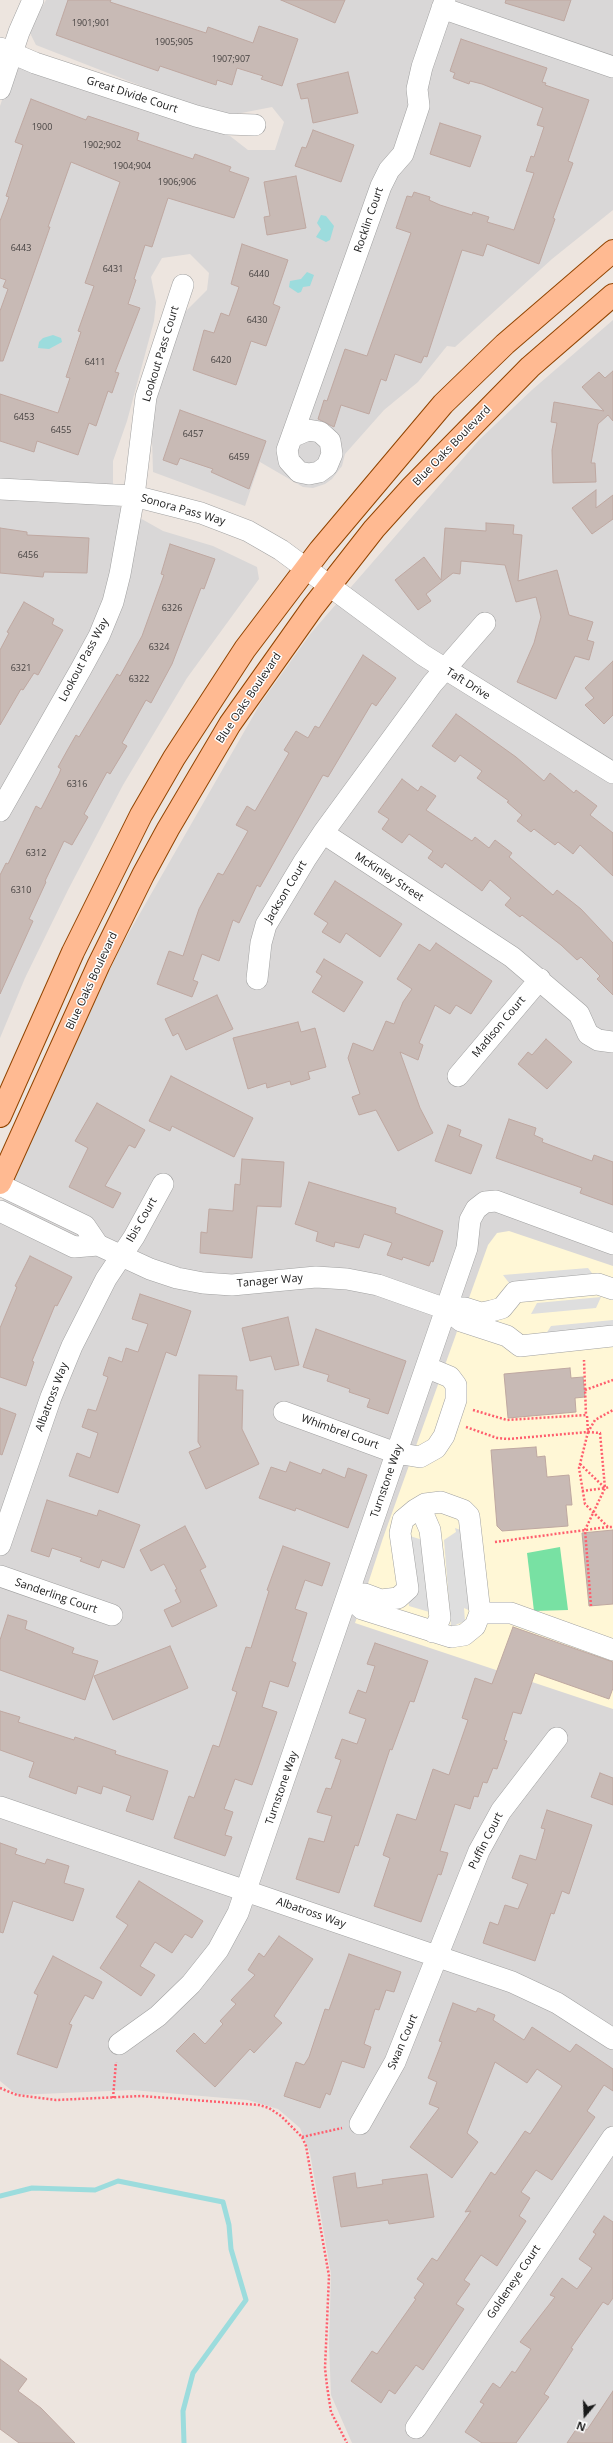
<!DOCTYPE html>
<html>
<head>
<meta charset="utf-8">
<style>
  body { margin:0 }
  #map { position:relative; width:613px; height:2443px; overflow:hidden; background:#ede5df; font-family:"Open Sans",sans-serif }
  canvas { display:block }
  .north { position:absolute; left:565px; top:2395px; width:40px; height:40px; -webkit-text-stroke:3px #fff; paint-order:stroke; rotate:199deg; font-size:11px; font-weight:700; line-height:16px; text-align:center; color:#1a1a1a }
  .north::after { content:''; display:block; margin:auto; width:14px; height:18px; background:#1a1a1a; clip-path:polygon(50% 0,100% 100%,50% 72%,0 100%) }
</style>
</head>
<body>
<div id="map">
<canvas width="613" height="2443"></canvas>
<div class="north">N</div>
</div>
<script>
const ctx = document.querySelector('canvas').getContext('2d');
ctx.lineJoin = 'round';
function fill(path, color) { ctx.fillStyle = color; ctx.fill(path, 'evenodd'); }
const poly = rows => new Path2D(rows.map(r => 'M' + r).join(''));
function stroke(path, color, width, dash) { ctx.strokeStyle = color; ctx.lineWidth = width; ctx.lineCap = dash ? 'butt' : 'round'; ctx.setLineDash(dash || []); ctx.stroke(path); }
function label(font, color, halo, rows, align = 'center') {
  ctx.font = font + ' "Open Sans",sans-serif'; ctx.lineWidth = 3; ctx.setLineDash([]); ctx.textBaseline = 'middle'; ctx.strokeStyle = halo; ctx.fillStyle = color; for (const [text, x, y, turn = 0] of rows) {
    ctx.save(); ctx.translate(x, y); ctx.rotate((+turn || 0) * Math.PI / 180); ctx.textAlign = isNaN(turn) ? turn : align; if (halo) ctx.strokeText(text, 0, 0); ctx.fillText(text, 0, 0); ctx.restore();
  }
}
fill(poly([
  [46,0,613,0,613,210,552,259,455,347,447,346,418,382,384,410,345,454,342,466,332,479,325,484,313,488,303,487,260,462,245,506,153,472,151,406,183,314,207,290,209,273,190,254,162,258,151,277,156,302,154,321,127,421,113,461,113,488,0,484,0,106,14,65,230,136,248,150,275,150,284,122,272,107,221,117,36,45,29,31],
  [613,320,613,2443,352,2443,331,2395,329,2345,331,2274,310,2153,300,2128,278,2109,248,2100,132,2090,17,2095,0,2081,0,1206,119,950,260,704,311,633,479,440,533,389],
  [0,496,108,500,163,531,213,546,257,567,259,579,187,678,123,785,68,890,25,978,0,1038]
]), '#d9d7d7');
fill(poly([
  [509,1231,613,1266,613,1709,355,1623,383,1538,488,1245,497,1233]
]), '#fff7d6');
fill(poly([
  [560,1547,568,1610,534,1611,527,1553]
]), '#78e1a3');
fill(poly([
  [588,1268,598,1281,513,1288,503,1275],
  [601,1297,596,1308,531,1314,537,1303],
  [613,1320,613,1333,544,1337,551,1326],
  [455,1528,472,1534,480,1615,464,1608,465,1621,451,1627,444,1540,456,1532],
  [400,1533,426,1541,436,1614,409,1606]
]), '#dedede');
fill(poly([
  [321,215,326,216,334,226,330,240,326,242,316,237,321,229,317,223],
  [307,272,314,275,310,286,303,287,301,292,298,293,289,287,290,281,301,279],
  [53,335,61,338,62,342,49,349,38,348,39,342,43,338]
]), '#9cdcdd');
stroke(poly([
  [0,2196,32,2188,95,2190,118,2181,223,2202,229,2225,231,2249,246,2300,193,2373,183,2411,184,2443]
]), '#9cdcdd', 5);
const building = poly([
  [68,0,111,0,110,2,206,33,208,27,253,43,259,26,298,39,282,86,261,79,263,76,237,68,232,85,217,80,216,85,160,66,158,71,56,35,68,0],
  [281,0,345,0,335,23,281,0],
  [506,0,571,0,564,21,505,3,506,0],
  [461,39,547,68,542,82,546,83,545,85,589,100,568,161,573,163,553,218,555,219,539,264,487,244,483,256,462,250,427,357,424,356,421,363,395,354,386,381,381,379,369,414,341,405,334,427,318,419,324,400,327,401,345,349,367,356,411,233,396,228,407,196,412,197,414,192,430,197,429,200,440,205,472,215,473,212,489,217,487,222,514,230,534,173,526,171,531,156,534,157,544,127,537,125,543,108,482,84,470,81,469,84,453,78,455,73,450,71,461,39],
  [348,72,358,113,313,123,308,98,301,99,297,84,348,72],
  [31,99,86,120,88,116,139,133,137,140,193,159,195,154,231,167,229,171,249,178,234,218,168,198,152,247,145,245,134,279,136,280,128,304,140,308,115,372,119,373,112,393,108,391,96,426,89,423,78,455,37,441,34,452,0,441,0,394,58,413,70,378,66,377,81,332,78,331,94,286,85,283,120,182,71,162,48,227,50,227,3,361,0,361,0,311,8,289,3,287,6,280,0,278,0,221,9,197,6,196,23,145,15,142,31,99],
  [440,123,481,136,470,167,430,154,440,123],
  [313,130,354,145,341,182,295,166,302,147,306,148,313,130],
  [296,176,306,228,267,235,264,217,270,216,264,182,296,176],
  [242,244,288,260,273,304,280,307,266,346,251,341,236,385,193,370,204,330,214,333,221,313,229,316,239,287,231,284,242,244],
  [613,371,613,421,608,415,598,424,591,463,595,463,596,482,553,483,552,450,557,423,551,422,554,402,604,411,582,387,599,372,605,378,613,371],
  [180,410,266,441,249,489,211,472,213,469,180,458,177,465,163,460,180,410],
  [596,490,596,508,613,495,613,519,592,534,572,508,596,490],
  [486,523,514,525,513,534,522,535,518,581,557,570,569,615,593,622,587,640,594,642,589,660,575,656,556,699,517,682,534,643,541,617,536,597,516,602,505,565,461,561,460,574,453,573,426,594,431,601,418,610,395,580,424,557,441,580,445,528,486,531,486,523],
  [0,528,27,532,27,535,89,538,87,573,44,572,43,577,0,573,0,528],
  [170,544,215,559,204,589,201,588,172,664,151,703,146,700,122,743,127,746,110,774,107,772,84,814,88,817,72,845,64,841,45,881,46,882,29,919,33,921,0,994,0,875,6,863,8,864,36,806,41,809,59,774,61,769,58,767,68,749,76,735,79,737,117,674,120,676,142,636,164,575,161,574,170,544],
  [24,602,54,619,52,624,63,630,38,675,34,673,23,690,21,689,0,725,0,650,9,633,7,632,24,602],
  [363,655,396,678,376,706,372,703,328,777,323,775,260,887,257,885,239,923,233,920,219,961,202,954,193,980,198,982,192,997,157,984,169,951,183,956,199,909,218,873,223,875,248,831,236,825,247,806,255,811,289,753,284,750,296,731,308,738,315,726,319,728,363,655],
  [613,661,613,715,604,724,585,705,594,698,585,688,613,661],
  [456,714,516,757,544,781,550,773,574,793,576,790,597,806,590,815,613,833,613,876,580,845,573,854,558,842,555,845,534,829,531,832,517,821,522,815,507,802,509,801,477,778,482,771,460,755,455,762,432,746,456,714],
  [402,779,418,791,421,786,436,796,426,810,472,841,475,837,489,848,495,840,512,853,509,857,553,895,557,890,581,909,613,943,613,995,597,979,600,976,581,957,577,960,561,945,522,915,520,917,505,905,511,898,490,880,482,891,445,863,442,868,428,858,433,851,409,834,402,843,382,829,389,819,378,812,402,779],
  [335,881,402,924,380,957,346,933,340,943,322,932,328,923,314,914,335,881],
  [436,943,492,981,471,1014,456,1005,450,1014,435,1005,419,1043,423,1045,418,1060,400,1052,420,1108,433,1133,398,1151,376,1110,359,1115,352,1097,360,1094,348,1058,353,1043,373,1051,386,1021,394,1024,403,1002,412,989,397,979,419,944,430,951,436,943],
  [324,959,363,982,344,1012,312,992,322,976,316,972,324,959],
  [217,995,233,1029,186,1050,178,1033,173,1036,165,1019,217,995],
  [298,1022,301,1032,315,1028,326,1067,308,1072,310,1079,291,1085,290,1081,267,1088,266,1083,248,1089,233,1038,298,1022],
  [546,1039,572,1062,547,1089,518,1064,528,1052,532,1055,546,1039],
  [171,1076,253,1118,234,1157,172,1126,170,1131,149,1121,171,1076],
  [97,1103,145,1130,135,1148,129,1145,105,1186,121,1193,113,1208,69,1187,88,1148,75,1141,97,1103],
  [509,1119,536,1128,534,1135,543,1139,542,1142,592,1161,594,1155,613,1162,613,1205,580,1193,582,1188,496,1158,509,1119],
  [448,1125,461,1130,459,1136,482,1145,471,1174,435,1161,448,1125],
  [242,1159,284,1162,281,1207,257,1206,252,1258,200,1253,201,1232,207,1233,209,1209,233,1211,235,1184,240,1185,242,1159],
  [309,1182,396,1208,395,1213,443,1231,433,1262,431,1261,429,1266,403,1257,402,1260,387,1255,392,1243,364,1234,359,1248,335,1242,334,1247,316,1241,318,1232,295,1224,309,1182],
  [30,1256,72,1277,57,1306,55,1305,32,1361,34,1362,26,1386,0,1377,0,1328,17,1287,15,1286,30,1256],
  [140,1294,191,1311,176,1356,166,1352,118,1493,69,1476,77,1453,90,1458,98,1433,82,1427,88,1409,96,1411,108,1377,103,1375,109,1357,122,1362,126,1348,138,1352,148,1324,132,1319,140,1294],
  [288,1317,299,1365,275,1370,271,1356,250,1361,242,1328,288,1317],
  [316,1329,406,1361,388,1414,367,1407,370,1399,349,1392,350,1389,327,1381,329,1375,303,1367,316,1329],
  [570,1368,571,1378,583,1377,585,1397,575,1398,576,1412,508,1418,504,1374,570,1368],
  [199,1375,237,1376,236,1390,243,1390,242,1429,259,1464,206,1489,189,1452,201,1447,198,1442,199,1375],
  [0,1408,16,1414,2,1455,0,1454,0,1408],
  [536,1447,537,1457,545,1456,547,1477,569,1475,572,1505,566,1505,568,1526,502,1531,497,1526,491,1450,536,1447],
  [290,1462,321,1474,323,1469,345,1478,348,1468,367,1475,348,1528,296,1508,295,1511,259,1498,271,1467,286,1472,290,1462],
  [47,1500,97,1516,99,1510,140,1525,124,1568,102,1560,99,1568,80,1561,82,1558,52,1548,49,1557,31,1551,47,1500],
  [185,1526,206,1567,200,1570,217,1606,172,1627,164,1610,181,1602,175,1590,177,1589,164,1564,151,1571,140,1550,185,1526],
  [613,1530,613,1604,589,1606,582,1533,613,1530],
  [283,1546,330,1563,322,1586,305,1580,295,1609,307,1613,292,1661,296,1663,288,1687,270,1681,262,1707,277,1712,258,1768,252,1785,235,1779,224,1809,233,1812,225,1835,232,1837,225,1856,174,1838,189,1796,194,1798,213,1745,219,1747,237,1692,232,1690,246,1647,251,1648,269,1591,267,1590,283,1546],
  [8,1615,27,1621,25,1629,74,1648,72,1653,98,1661,85,1700,0,1670,0,1640,8,1615],
  [513,1627,613,1662,613,1688,609,1699,535,1673,521,1714,513,1712,504,1740,507,1741,497,1769,493,1768,487,1783,483,1782,478,1797,474,1796,470,1809,455,1804,440,1851,448,1853,441,1875,438,1874,421,1922,374,1906,390,1858,383,1855,397,1814,416,1820,433,1769,449,1775,468,1720,462,1718,475,1678,492,1684,513,1627],
  [375,1643,428,1661,414,1702,410,1701,392,1750,390,1749,358,1846,355,1845,339,1893,296,1879,309,1838,324,1842,332,1816,317,1812,326,1788,331,1789,341,1760,335,1758,342,1739,357,1744,366,1719,349,1713,358,1690,366,1693,375,1666,367,1664,375,1643],
  [170,1646,188,1688,113,1720,94,1676,170,1646],
  [0,1711,20,1717,18,1722,74,1740,75,1737,116,1751,115,1754,168,1771,153,1820,126,1811,131,1796,103,1786,101,1794,78,1786,76,1794,29,1777,34,1762,0,1750,0,1711],
  [600,1773,613,1778,613,1805,591,1797,600,1773],
  [547,1810,592,1825,569,1894,562,1891,554,1914,551,1913,535,1961,483,1943,490,1922,498,1925,505,1905,518,1909,528,1884,512,1878,520,1855,536,1860,545,1829,541,1828,547,1810],
  [0,1843,17,1849,15,1854,45,1864,47,1859,69,1866,64,1883,84,1889,73,1921,13,1901,3,1933,0,1932,0,1843],
  [139,1881,203,1921,192,1938,185,1934,172,1953,155,1942,140,1966,155,1975,141,1996,100,1968,128,1925,116,1917,139,1881],
  [279,1936,313,1959,274,2016,282,2023,254,2053,250,2049,215,2087,176,2051,194,2033,205,2044,223,2024,220,2021,236,2004,231,2000,255,1975,248,1970,259,1953,264,1957,279,1936],
  [349,1954,401,1972,394,1992,386,1990,379,2010,375,2009,364,2044,371,2047,364,2068,342,2061,330,2095,326,2093,320,2108,284,2096,296,2062,304,2065,309,2057,325,2009,329,2010,349,1954],
  [53,1956,102,1982,93,1999,85,1995,69,2024,72,2025,57,2068,17,2054,38,1995,34,1993,53,1956],
  [453,2003,476,2012,478,2008,495,2015,493,2020,524,2040,532,2027,570,2052,576,2044,613,2069,613,2091,604,2085,587,2111,595,2117,552,2180,536,2170,521,2192,530,2198,519,2216,526,2221,497,2266,481,2255,464,2280,470,2284,456,2304,464,2309,423,2370,416,2365,395,2394,389,2390,381,2403,351,2381,372,2351,377,2354,416,2299,414,2298,424,2284,417,2279,432,2258,437,2261,471,2211,465,2212,491,2172,495,2175,525,2131,530,2134,562,2086,537,2069,527,2083,495,2062,467,2133,478,2142,452,2178,410,2147,439,2108,429,2104,437,2082,428,2078,442,2042,439,2041,453,2003],
  [355,2173,357,2188,383,2184,382,2180,427,2174,434,2217,389,2224,388,2220,341,2227,333,2177,355,2173],
  [604,2216,613,2222,613,2298,608,2305,603,2302,571,2348,573,2349,544,2394,549,2397,516,2443,482,2443,465,2432,484,2404,480,2402,493,2383,500,2388,512,2371,515,2373,531,2349,520,2342,555,2297,550,2295,562,2278,577,2289,592,2268,579,2259,596,2234,593,2232,604,2216],
  [0,2359,27,2379,18,2391,41,2408,75,2443,19,2443,0,2429,0,2359],
  [613,2391,613,2443,567,2443,579,2425,587,2430,613,2391]
]);
fill(building, '#c8bab5');
stroke(building, '#bfa8a1', 1);
const minor = poly([
  [442,8,613,67],
  [0,48,35,63,196,116,227,124,255,125],
  [0,89,19,32,33,0],
  [294,436,308,430,320,432,330,441,332,454,327,466,319,472,309,474,299,472,289,461,287,450,381,186,389,170,403,154,419,106,417,89,422,67,445,0],
  [0,489,134,496,201,513,248,531,281,550,423,655,613,773],
  [0,811,81,669,99,636,113,602,120,574,134,496,146,397,183,285],
  [323,833,512,957,579,1014,588,1034,598,1040,613,1042],
  [257,979,261,943,266,925,305,860,323,833,432,684,485,623],
  [458,1076,540,979],
  [0,1185,85,1226,98,1245,150,1269,177,1278,203,1283,232,1285,316,1277,347,1279,378,1285,446,1309,461,1321,507,1336,520,1346,613,1336],
  [0,1211,74,1247,98,1245],
  [454,1308,465,1308,481,1313,491,1311,502,1308,515,1292,598,1284,613,1289],
  [284,1412,396,1453,420,1457,436,1448,444,1436,456,1400,456,1385,450,1377,426,1367],
  [0,1545,51,1397,72,1346,106,1279,134,1237,163,1184],
  [0,1576,112,1615],
  [354,1595,365,1594,381,1600,398,1598,408,1589,400,1533,403,1520,415,1510,424,1516,430,1530,440,1618,433,1632],
  [348,1596,362,1609,451,1637,464,1635,475,1626,480,1613,469,1516,463,1510,441,1502,425,1504,415,1510],
  [480,1613,511,1613,613,1650],
  [0,1807,512,1982,557,2003,613,2039],
  [119,2044,158,2016,191,1984,218,1950,238,1913,467,1248,470,1220,476,1209,485,1202,496,1201,613,1244],
  [360,2124,395,2062,479,1851,501,1811,557,1738],
  [416,2428,613,2137]
]);
const major = poly([
  [0,1116,73,952,141,815,174,758,245,649,320,550,443,404,505,344,613,251],
  [0,1183,99,964,143,875,168,829,230,724,313,607,374,529,410,489,530,367,613,295]
]);
stroke(minor, '#a1a1a1', 22);
stroke(major, '#914400', 24);
stroke(poly([
  [585,1390,613,1380],
  [473,1410,507,1420,586,1415,584,1360],
  [587,1416,588,1432,600,1433,605,1488],
  [466,1427,497,1438,508,1439,588,1432,595,1420,613,1410],
  [588,1432,579,1468,585,1504,608,1527,613,1527],
  [580,1464,605,1488],
  [582,1491,605,1488],
  [495,1542,608,1527],
  [591,1606,585,1530,605,1488,610,1487],
  [0,2088,17,2095,56,2100,141,2096,259,2105,269,2108,281,2116,302,2137,306,2146,329,2276,325,2368,327,2386,331,2412,347,2443],
  [113,2098,116,2062],
  [302,2137,342,2128]
]), '#ff5e6d', 2.5, [2, 2]);
stroke(minor, '#fff', 21);
stroke(major, '#ffba92', 22);
label('9px', '#464241', null, [
  ["1901;901",91,23],
  ["1905;905",174,42],
  ["1907;907",231,59],
  ["1900",42,127],
  ["1902;902",102,145],
  ["1904;904",132,166],
  ["1906;906",177,182],
  ["6443",21,248],
  ["6431",113,269],
  ["6440",259,274],
  ["6430",257,320],
  ["6420",221,360],
  ["6411",95,362],
  ["6453",24,417],
  ["6455",61,430],
  ["6457",193,434],
  ["6459",239,457],
  ["6456",28,555],
  ["6326",172,608],
  ["6324",159,647],
  ["6321",21,668],
  ["6322",139,679],
  ["6316",77,784],
  ["6312",36,853],
  ["6310",21,890]
]);
label('11px', '#1a1a1a', '#fff', [
  ["Great Divide Court",132,95,18],
  ["Rocklin Court",369,220,-71],
  ["Lookout Pass Court",161,354,-73],
  ["Blue Oaks Boulevard",452,446,-46],
  ["Sonora Pass Way",183,510,16],
  ["Lookout Pass Way",84,660,-62],
  ["Taft Drive",468,684,32],
  ["Blue Oaks Boulevard",249,698,-56],
  ["McKinley Street",389,877,33],
  ["Jackson Court",286,892,-59],
  ["Blue Oaks Boulevard",92,981,-65],
  ["Madison Court",499,1027,-50],
  ["Ibis Court",142,1220,-60],
  ["Tanager Way",270,1281,-5],
  ["Albatross Way",52,1397,-69],
  ["Whimbrel Court",340,1432,20],
  ["Turnstone Way",387,1481,-71],
  ["Sanderling Court",56,1596,19],
  ["Turnstone Way",282,1788,-71],
  ["Puffin Court",486,1841,-63],
  ["Albatross Way",311,1913,19],
  ["Swan Court",403,2042,-67],
  ["Goldeneye Court",514,2282,-56]
]);
</script>
</body>
</html>
